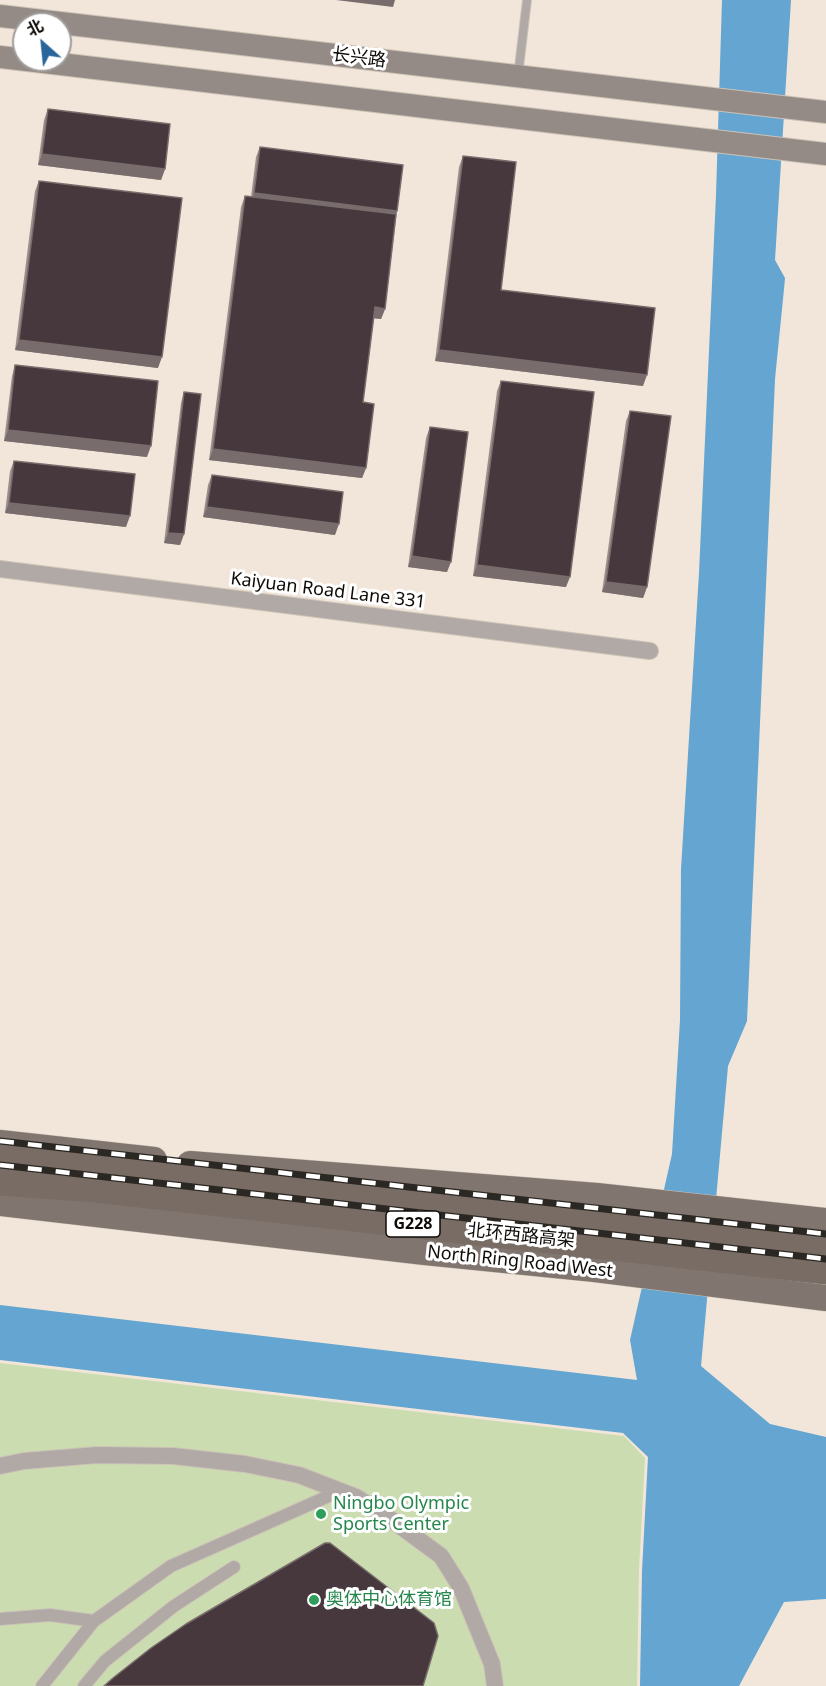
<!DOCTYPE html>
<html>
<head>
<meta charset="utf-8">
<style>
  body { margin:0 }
  #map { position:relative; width:826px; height:1686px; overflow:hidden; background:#f1e6d9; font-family:"Noto Sans","Noto Sans SC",sans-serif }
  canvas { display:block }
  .north { position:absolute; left:12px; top:12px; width:60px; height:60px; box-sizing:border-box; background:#fff; border:2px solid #9f9d9c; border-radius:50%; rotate:333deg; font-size:16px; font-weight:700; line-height:24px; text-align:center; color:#0e0b07 }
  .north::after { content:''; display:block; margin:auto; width:21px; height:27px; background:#27659b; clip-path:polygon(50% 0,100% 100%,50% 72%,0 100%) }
</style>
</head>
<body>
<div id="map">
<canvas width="826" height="1686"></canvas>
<div class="north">北</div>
</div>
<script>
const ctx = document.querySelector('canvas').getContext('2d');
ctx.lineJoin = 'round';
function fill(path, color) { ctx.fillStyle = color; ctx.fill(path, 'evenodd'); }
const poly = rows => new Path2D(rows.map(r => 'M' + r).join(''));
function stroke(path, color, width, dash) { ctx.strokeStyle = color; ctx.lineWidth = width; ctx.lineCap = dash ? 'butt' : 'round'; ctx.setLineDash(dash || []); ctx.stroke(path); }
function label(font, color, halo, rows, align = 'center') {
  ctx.font = font + ' "Noto Sans","Noto Sans SC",sans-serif'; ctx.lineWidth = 6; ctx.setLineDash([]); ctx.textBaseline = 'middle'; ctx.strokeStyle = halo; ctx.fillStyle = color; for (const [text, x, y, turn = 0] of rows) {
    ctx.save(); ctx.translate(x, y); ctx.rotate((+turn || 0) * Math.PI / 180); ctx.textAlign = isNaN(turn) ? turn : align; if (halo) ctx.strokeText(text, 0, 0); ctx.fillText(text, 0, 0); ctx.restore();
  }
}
fill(poly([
  [0,1363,624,1436,645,1458,639,1570,637,1686,0,1686]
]), '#cbddb0');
fill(poly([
  [722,0,791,0,775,260,785,278,784,289,775,379,747,1021,728,1066,701,1366,770,1424,826,1437,826,1599,784,1602,739,1686,640,1686,642,1571,648,1457,623,1433,0,1360,0,1305,637,1380,630,1340,672,1154,680,1020,681,869,699,573,716,195]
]), '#64a5d1');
const service = poly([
  [518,76,527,0]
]);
const pedestrian = poly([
  [0,1619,50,1615,94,1621],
  [42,1686,94,1621,171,1566,340,1491],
  [84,1686,105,1661,174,1606,234,1567]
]);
const minor = poly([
  [0,569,650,651],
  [0,1466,24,1461,97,1455,173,1456,245,1464,299,1475,356,1497,385,1515,441,1556,461,1588,492,1664,495,1686]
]);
const secondary = poly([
  [0,16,826,112],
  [0,57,826,154]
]);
const primary = poly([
  [0,1143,154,1160],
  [190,1164,597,1196,826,1221],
  [0,1203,425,1252,595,1269,826,1298]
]);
const trunk = poly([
  [0,1157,826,1243],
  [0,1182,96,1189,826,1271]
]);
stroke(service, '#cdc3b7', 10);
stroke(pedestrian, '#cdc3b7', 14);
stroke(minor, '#cdc3b7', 18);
stroke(secondary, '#cdc3b7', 24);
stroke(primary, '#cdc3b7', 27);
stroke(trunk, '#cdc3b7', 28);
stroke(service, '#b0a9a6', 8);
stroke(pedestrian, '#b0a9a6', 12);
stroke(minor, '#b0a9a6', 16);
stroke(secondary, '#958b86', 22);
stroke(primary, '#81756f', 26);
stroke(trunk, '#786c65', 27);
const rail = poly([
  [0,1141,826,1234],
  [0,1165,826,1259]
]);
stroke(rail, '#2b2722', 7);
stroke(rail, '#fff', 4.5, [14]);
fill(poly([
  [48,109,165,169,161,180,38,165,44,120],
  [260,147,397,211,385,309,381,319,374,318,363,402,366,468,362,478,209,460,241,207,245,196,251,197,256,157],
  [463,156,501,290,643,386,435,361,459,167],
  [39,181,158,368,15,350,35,191],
  [15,365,147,457,4,441,12,376],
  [501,381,566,587,473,576,497,391],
  [184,392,184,534,180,545,164,543,181,403],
  [630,411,647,587,643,598,602,592,626,421],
  [430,427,447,572,408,567,426,438],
  [14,461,126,527,5,513,10,471],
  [212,475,335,535,203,517,208,485]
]), '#9c8f8b');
fill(poly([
  [336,0,395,0,393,7],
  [42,154,165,169,161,180,38,165],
  [254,193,397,211,393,222,250,204],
  [375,307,385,309,381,319,371,318],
  [19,340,162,357,158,368,15,350],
  [439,350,647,375,643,386,435,361],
  [8,430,151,446,147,457,4,441],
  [213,449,366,468,362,478,209,460],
  [9,503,130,516,126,527,5,513],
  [207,507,339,524,335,535,203,517],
  [168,533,184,534,180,545,164,543],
  [412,556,451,562,447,572,408,567],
  [477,565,570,577,566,587,473,576],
  [606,582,647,587,643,598,602,592]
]), '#796c6c');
const building = poly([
  [48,109,170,124,165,169,42,154,48,109],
  [260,147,403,165,397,211,254,193,260,147],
  [463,156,516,162,501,290,655,308,647,375,439,350,463,156],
  [39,181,182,198,162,357,19,340,39,181],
  [245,196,396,214,385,309,375,307,363,402,374,404,366,468,213,449,245,196],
  [15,365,158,381,151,446,8,430,15,365],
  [501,381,594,392,570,577,477,565,501,381],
  [184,392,201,394,184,534,168,533,184,392],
  [630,411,671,416,647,587,606,582,630,411],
  [430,427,468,432,451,562,412,556,430,427],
  [14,461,135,474,130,516,9,503,14,461],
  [212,475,343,492,339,524,207,507,212,475],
  [325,1543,330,1543,434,1623,438,1636,423,1686,104,1686,113,1678,151,1648,186,1624,325,1543]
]);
fill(building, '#46383d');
stroke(building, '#796c6c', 1.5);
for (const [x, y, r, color] of [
  [321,1514,6,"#2e9e5b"],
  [314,1600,6,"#2e9e5b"]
]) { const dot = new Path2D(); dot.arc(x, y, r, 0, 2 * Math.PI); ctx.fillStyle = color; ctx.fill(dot); stroke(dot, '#fff', 2); }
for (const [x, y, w] of [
  [413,1224,54]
]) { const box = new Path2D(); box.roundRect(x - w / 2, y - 13, w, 26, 4.5); ctx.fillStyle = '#fff'; ctx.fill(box); stroke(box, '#0e0b07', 1.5); }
label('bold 16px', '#0e0b07', null, [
  ["G228",413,1224]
]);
label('18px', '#0e0b07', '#fff', [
  ["长兴路",359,58,7],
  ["Kaiyuan Road Lane 331",328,591,7],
  ["北环西路高架",521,1236,6],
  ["North Ring Road West",520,1262,6]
]);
label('18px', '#27864d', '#fff', [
  ["Ningbo Olympic",333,1504],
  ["Sports Center",333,1525],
  ["奥体中心体育馆",326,1600]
], 'left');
</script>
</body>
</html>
